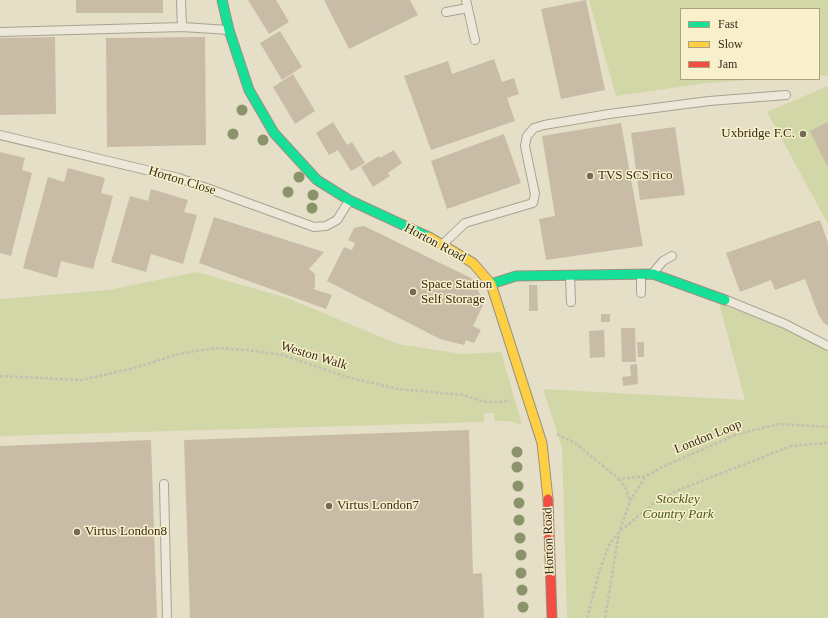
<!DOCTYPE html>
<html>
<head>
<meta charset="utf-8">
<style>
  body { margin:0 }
  #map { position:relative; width:828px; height:618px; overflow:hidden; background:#e5dfc7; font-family:Georgia,serif }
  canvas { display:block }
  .legend { position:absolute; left:680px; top:8px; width:140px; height:72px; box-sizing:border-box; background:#f8f0ca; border:1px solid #aba183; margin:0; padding:5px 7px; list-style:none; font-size:12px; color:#372b19 }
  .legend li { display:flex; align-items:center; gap:8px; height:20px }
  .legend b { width:20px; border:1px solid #aba183 }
</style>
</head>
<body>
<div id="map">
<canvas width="828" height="618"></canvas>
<ul class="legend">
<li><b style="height:5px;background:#16e098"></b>Fast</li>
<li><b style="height:5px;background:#ffcf43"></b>Slow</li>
<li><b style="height:5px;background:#f24e42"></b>Jam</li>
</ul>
</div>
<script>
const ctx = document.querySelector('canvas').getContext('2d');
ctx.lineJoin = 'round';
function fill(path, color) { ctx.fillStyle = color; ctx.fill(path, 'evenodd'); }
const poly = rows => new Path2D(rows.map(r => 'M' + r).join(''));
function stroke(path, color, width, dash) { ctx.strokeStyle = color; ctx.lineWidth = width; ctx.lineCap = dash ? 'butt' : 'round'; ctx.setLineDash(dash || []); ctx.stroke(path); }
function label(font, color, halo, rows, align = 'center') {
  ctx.font = font + ' Georgia,serif'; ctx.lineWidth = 3; ctx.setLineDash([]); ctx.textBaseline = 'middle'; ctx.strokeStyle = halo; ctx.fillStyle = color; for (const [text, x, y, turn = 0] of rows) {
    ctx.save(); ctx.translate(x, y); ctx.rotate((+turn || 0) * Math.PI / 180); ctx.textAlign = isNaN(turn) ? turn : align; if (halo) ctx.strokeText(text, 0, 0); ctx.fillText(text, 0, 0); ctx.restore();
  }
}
fill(poly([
  [589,0,828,0,828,76,819,75,819,9,681,9,681,79,765,79,706,83,616,96],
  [828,86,828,224,767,112],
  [197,272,287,298,398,344,462,354,501,352,522,425,509,421,494,421,494,413,484,413,484,422,0,436,0,299,108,290],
  [719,303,784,329,828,349,828,618,567,618,562,447,543,389,745,400]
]), '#d1d7a7');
fill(poly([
  [76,0,163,0,163,13,76,13],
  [248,0,276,0,289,22,269,34],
  [324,0,410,0,418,15,349,49],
  [586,0,605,90,561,99,541,9],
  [280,31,302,67,282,80,260,43],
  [55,37,56,114,0,115,0,38],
  [205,37,206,145,107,147,106,38],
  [494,59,502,82,514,78,519,94,507,98,515,121,431,150,404,76,448,61,452,74],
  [293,74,315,111,295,124,273,87],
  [333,122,347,145,352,142,365,163,351,171,338,150,329,155,316,133],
  [828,122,828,168,810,131],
  [621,123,643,246,546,260,539,219,555,216,542,136],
  [675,127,685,195,640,200,631,133],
  [504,134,521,183,447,209,431,161],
  [394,150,402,163,388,173,390,176,373,187,361,167,379,156,380,158],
  [0,152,25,158,22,170,32,173,11,256,0,253],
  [68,168,105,178,101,193,113,196,93,269,61,261,57,278,23,268,48,177,64,182],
  [151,189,188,200,184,212,197,215,183,264,151,254,146,272,111,262,130,196,148,201],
  [214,217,324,252,309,269,315,274,315,287,313,289,332,295,326,309,199,263],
  [820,220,828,243,828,326,823,322,819,316,805,279,775,290,771,280,740,292,726,253],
  [364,226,473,279,484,303,473,326,481,330,474,343,466,340,464,345,440,339,327,281,344,247,352,250,355,243,348,240,354,228],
  [529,285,537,285,538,311,529,311],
  [601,314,610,314,610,322,601,322],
  [621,328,635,328,636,362,622,362],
  [604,330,605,357,590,358,589,331],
  [637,342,644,342,644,357,638,357],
  [637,364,638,384,623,386,622,377,631,376,630,365],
  [469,430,473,574,482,573,484,618,190,618,184,440],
  [151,440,157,618,0,618,0,446]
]), '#c9bca7');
const lane = poly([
  [181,0,182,27],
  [466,0,475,40],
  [446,12,468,8],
  [0,32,182,27,229,30],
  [0,135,179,178,314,227,326,226,337,220,349,201],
  [443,244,465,223,533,203,535,194,525,146,527,136,534,128,544,125,609,114,709,101,786,95],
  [653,273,663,261,672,256],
  [641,274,641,293],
  [570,275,571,302],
  [726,300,785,324,828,346],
  [164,484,167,618]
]);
const fast = poly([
  [222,0,229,30,249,90,274,133,317,180,349,200,429,237],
  [491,284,516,276,653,274,725,300]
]);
const slow = poly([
  [429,237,473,263,491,284,542,443,548,499]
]);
const jam = poly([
  [548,499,552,618]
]);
stroke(lane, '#a8a291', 10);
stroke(fast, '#999181', 11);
stroke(slow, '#999181', 11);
stroke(jam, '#999181', 11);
stroke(poly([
  [0,376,82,380,134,368,182,353,217,348,247,350,283,355,347,377,398,389,463,395,485,402,503,402,510,400],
  [557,434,575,443,619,479,646,476,662,467,738,434,779,424,828,427],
  [619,479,626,489,630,501],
  [587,618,600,569,610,543,619,532,653,504,676,491,791,446,828,443],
  [605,618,619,532,630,501,645,477]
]), '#c4bfb0', 2.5, [3, 2]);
stroke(lane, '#ece8d9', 8);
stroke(fast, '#16e098', 9);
stroke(slow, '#ffcf43', 9);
stroke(jam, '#f24e42', 9);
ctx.fillStyle = '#8b936a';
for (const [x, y] of [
  [242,110],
  [233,134],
  [263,140],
  [299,177],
  [288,192],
  [313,195],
  [312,208],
  [517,452],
  [517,467],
  [518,486],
  [519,503],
  [519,520],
  [520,538],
  [521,555],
  [521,573],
  [522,590],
  [523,607]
]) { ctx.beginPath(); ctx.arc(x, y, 5.5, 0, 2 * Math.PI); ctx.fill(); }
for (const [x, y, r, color] of [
  [803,134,4,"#746a56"],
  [590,176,4,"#746a56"],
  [413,292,4,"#746a56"],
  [329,506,4,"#746a56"],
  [77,532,4,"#746a56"]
]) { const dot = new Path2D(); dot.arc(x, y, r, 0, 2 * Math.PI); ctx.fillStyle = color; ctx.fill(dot); stroke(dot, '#f8f0ca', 1.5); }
label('13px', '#372b19', '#f8f0ca', [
  ["Uxbridge F.C.",795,134,"right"],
  ["TVS SCS rico",598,176],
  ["Space Station",421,285],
  ["Self Storage",421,300],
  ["Virtus London7",337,506],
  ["Virtus London8",85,532]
], 'left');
label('13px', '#372b19', '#f8f0ca', [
  ["Horton Close",182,181,17],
  ["Horton Road",435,243,28],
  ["Weston Walk",314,356,17],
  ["London Loop",708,437,-22],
  ["Horton Road",549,541,-92]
]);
label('italic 13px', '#41551e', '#f8f0ca', [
  ["Stockley",678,500],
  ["Country Park",678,515]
]);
</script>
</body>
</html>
